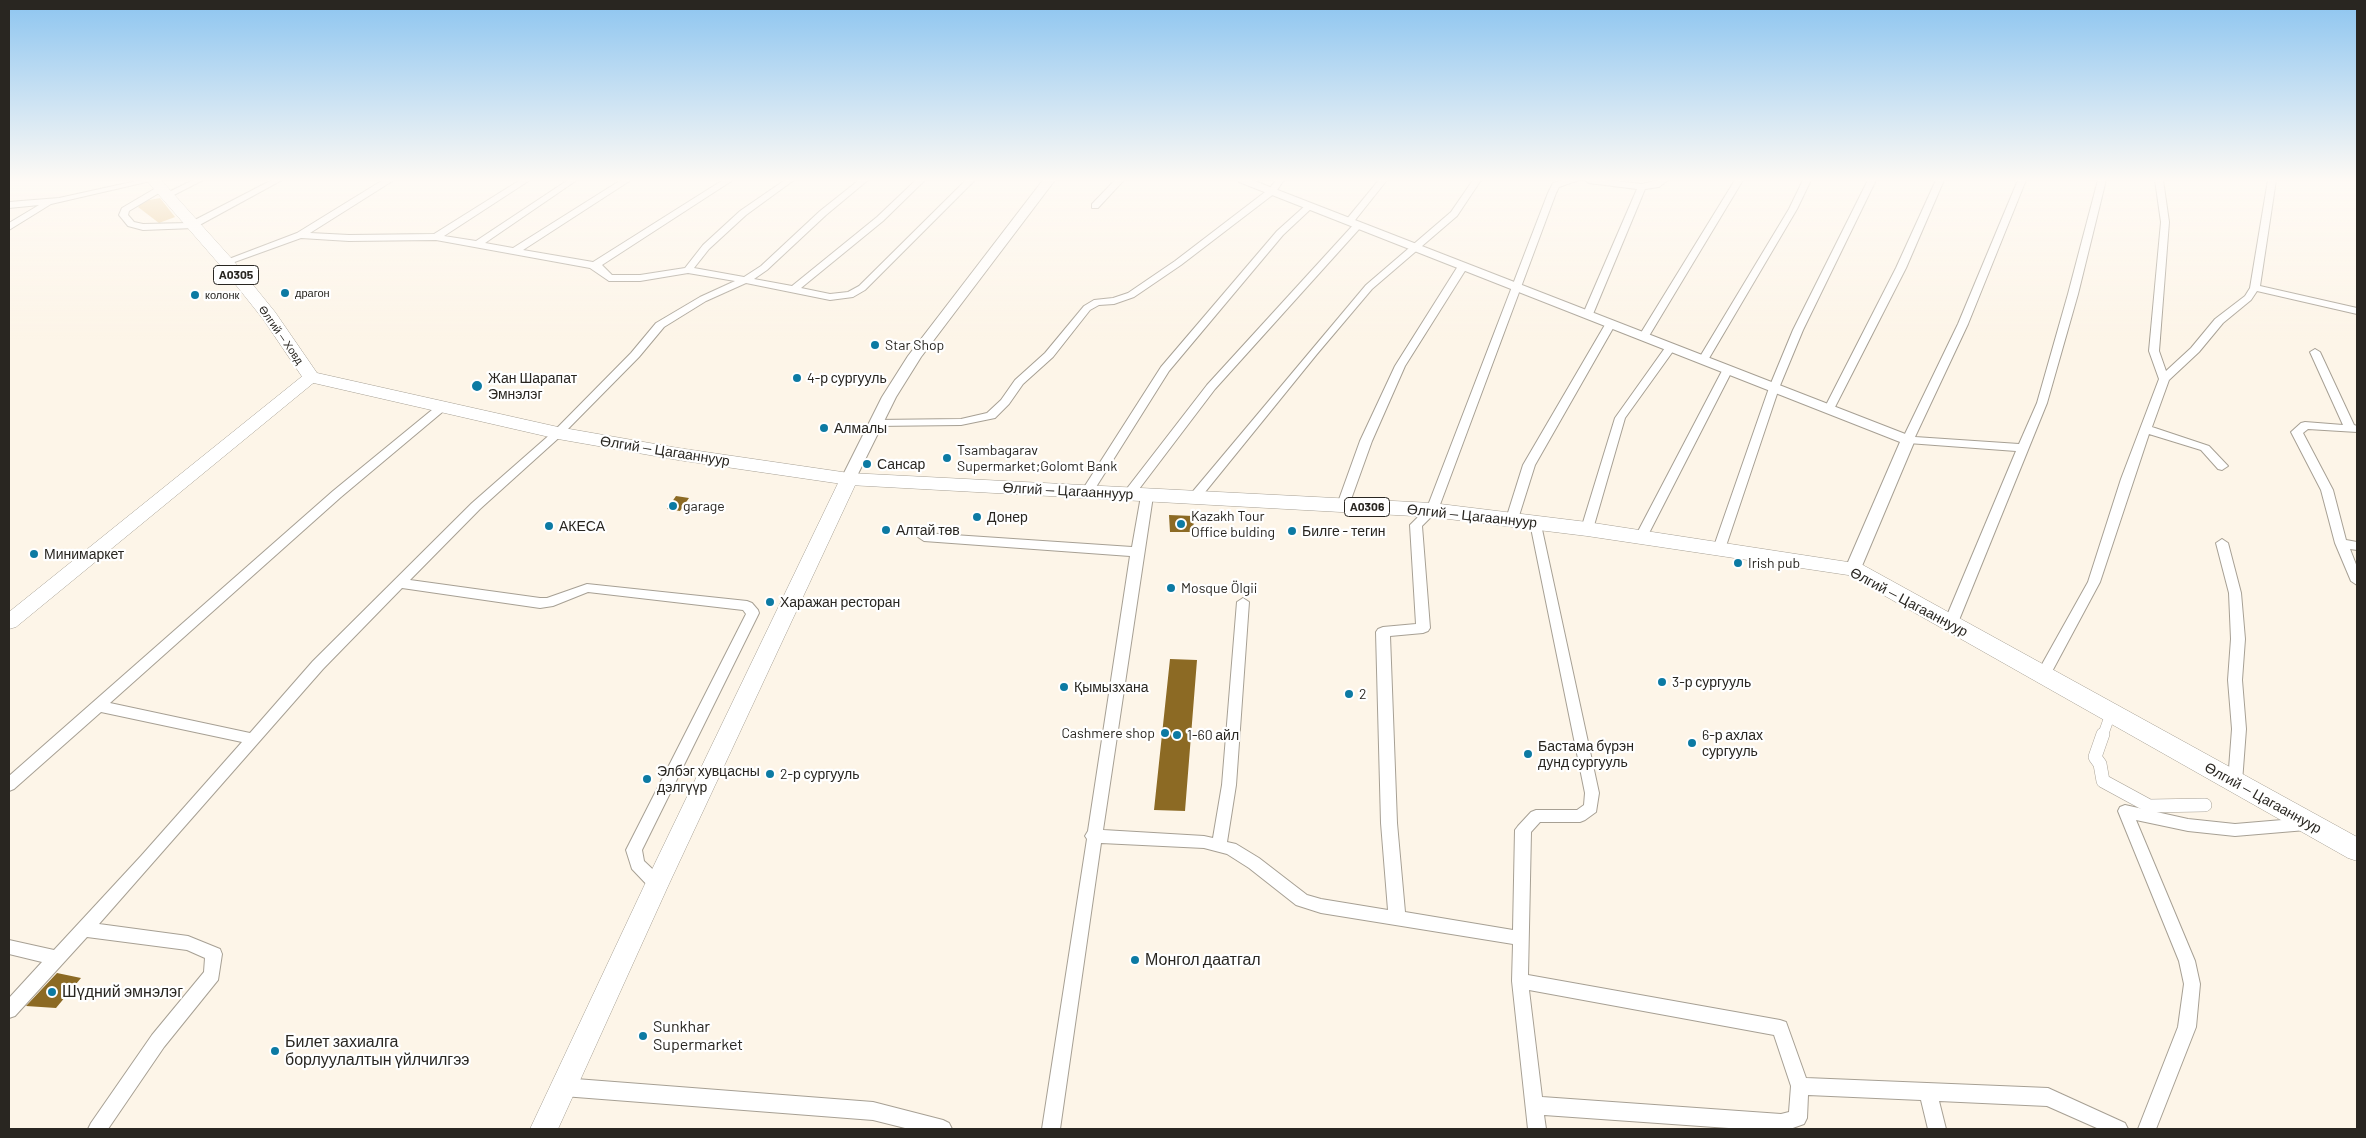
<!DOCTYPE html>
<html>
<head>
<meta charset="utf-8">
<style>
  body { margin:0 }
  #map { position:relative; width:2366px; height:1138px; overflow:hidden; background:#fdf5e8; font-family:Barlow,sans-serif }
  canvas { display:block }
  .frame { position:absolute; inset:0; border:10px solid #292621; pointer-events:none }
</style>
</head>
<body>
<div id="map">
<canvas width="2366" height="1138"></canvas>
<div class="frame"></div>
</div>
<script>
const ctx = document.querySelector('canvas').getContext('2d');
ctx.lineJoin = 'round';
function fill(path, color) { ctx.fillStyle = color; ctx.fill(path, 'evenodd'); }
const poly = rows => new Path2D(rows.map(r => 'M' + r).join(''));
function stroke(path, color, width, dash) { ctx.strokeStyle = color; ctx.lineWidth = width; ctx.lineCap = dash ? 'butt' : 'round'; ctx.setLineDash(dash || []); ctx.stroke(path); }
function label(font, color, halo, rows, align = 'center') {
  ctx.font = font + ' Barlow,sans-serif'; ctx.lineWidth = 4.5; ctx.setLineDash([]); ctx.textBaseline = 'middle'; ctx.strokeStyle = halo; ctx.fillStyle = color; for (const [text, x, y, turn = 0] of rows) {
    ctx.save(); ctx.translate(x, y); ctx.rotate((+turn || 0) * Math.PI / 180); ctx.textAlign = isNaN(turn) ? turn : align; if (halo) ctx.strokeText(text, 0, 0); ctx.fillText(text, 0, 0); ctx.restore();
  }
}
fill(poly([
  [160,198,175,217,159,223,138,207,144,201]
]), '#e8c78d');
fill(poly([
  [676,496,689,498,680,511,667,509],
  [1169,515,1193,516,1194,532,1170,532],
  [1170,659,1197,660,1185,811,1154,810],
  [57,973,81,978,56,1008,26,1006]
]), '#8c6a24');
const pedestrianFar1 = poly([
  [2103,735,2109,718]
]);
const pedestrian = poly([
  [2103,734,2095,757,2100,764,2103,781,2149,806,2205,805]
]);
const minor = poly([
  [141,180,155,180,51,204,9,230,9,223,39,205,9,208,9,202,59,198,141,180],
  [193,180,203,180,170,197,163,195,193,180],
  [272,180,282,180,194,228,143,230,128,226,119,215,122,208,161,185,165,188,164,190,129,211,128,215,134,222,143,224,189,223,272,180],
  [383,180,394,180,310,233,349,235,434,234,520,180,530,180,444,236,476,241,568,180,577,180,485,243,513,248,621,180,631,180,523,250,593,262,723,180,733,180,602,265,612,275,640,275,685,268,703,245,740,211,785,180,794,180,746,215,709,249,694,268,744,277,761,266,820,211,859,180,868,180,826,215,767,270,754,279,792,286,877,217,916,180,925,180,883,221,801,288,830,294,848,292,859,286,966,180,975,180,865,290,853,297,830,300,746,283,706,301,664,327,639,357,562,435,480,509,410,580,540,598,547,598,587,584,747,601,752,603,758,610,759,613,642,850,644,861,663,879,665,884,663,889,657,891,651,889,632,869,626,850,746,614,743,610,588,592,553,606,540,608,402,588,323,669,99,924,188,936,220,949,222,954,218,980,164,1047,108,1129,88,1129,91,1123,152,1035,204,972,205,958,187,950,87,937,15,1016,9,1018,9,998,42,962,9,954,9,940,54,950,141,856,242,742,101,712,14,789,9,791,9,776,333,491,438,405,446,405,447,407,446,409,341,497,110,703,250,733,313,661,472,503,554,431,631,353,656,323,700,297,735,281,688,273,640,281,609,281,590,268,436,240,349,241,301,238,229,264,226,265,221,262,297,233,383,180],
  [1115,180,1124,180,1098,208,1092,208,1092,204,1115,180],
  [1276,180,1284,180,1275,193,1181,265,1134,297,1114,304,1099,305,1090,310,1053,357,1023,384,1009,404,995,418,961,425,875,426,870,423,875,420,961,419,987,413,1001,400,1015,380,1045,353,1084,306,1094,300,1113,298,1128,293,1175,261,1269,189,1276,180],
  [1379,180,1387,180,1352,224,1346,224,1346,220,1379,180],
  [1473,180,1481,180,1457,216,1372,289,1317,354,1197,502,1189,502,1187,499,1189,496,1366,285,1451,212,1473,180],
  [1561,180,1579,180,1559,187,1556,193,1438,510,1422,526,1430,628,1428,631,1423,633,1390,636,1397,823,1405,912,1513,930,1515,830,1518,826,1531,812,1536,810,1577,810,1584,805,1585,793,1530,523,1532,520,1540,520,1599,793,1596,812,1585,820,1580,822,1540,822,1531,832,1528,975,1780,1020,1786,1022,1806,1078,2048,1088,2125,1123,2128,1129,2099,1129,2047,1106,1939,1101,1946,1129,1928,1129,1921,1100,1808,1095,1807,1118,1804,1124,1790,1129,1743,1129,1544,1115,1546,1129,1528,1129,1512,981,1513,944,1321,913,1296,905,1249,868,1227,854,1204,848,1101,843,1060,1129,1042,1129,1087,839,1085,836,1088,831,1130,556,924,541,918,537,924,533,1132,547,1141,496,1147,492,1151,493,1153,496,1103,830,1204,836,1213,838,1222,785,1237,602,1243,598,1249,602,1236,785,1227,842,1236,844,1259,858,1307,895,1321,899,1388,910,1381,823,1376,632,1378,629,1383,627,1416,624,1410,525,1427,508,1548,193,1553,183,1561,180],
  [1529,990,1774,1035,1791,1086,1789,1112,1781,1114,1542,1097,1529,990],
  [1585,180,1607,180,1642,184,1658,180,1668,180,1659,187,1645,189,1593,314,1588,317,1583,314,1637,189,1589,183,1585,180],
  [1735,180,1743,180,1649,336,1648,338,1640,338,1639,336,1735,180],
  [1803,180,1811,180,1797,209,1708,360,1703,363,1699,362,1698,360,1789,209,1803,180],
  [1868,180,1876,180,1803,330,1779,388,1725,549,1719,553,1715,552,1713,549,1769,388,1793,330,1868,180],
  [1936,180,1944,180,1906,268,1834,409,1829,412,1825,411,1824,409,1896,268,1936,180],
  [2018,180,2026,180,1968,324,1915,437,2019,444,2037,403,2068,294,2098,180,2106,180,2078,294,2047,403,1957,625,1955,628,1950,630,1945,628,1943,625,2016,451,1908,443,1902,440,1958,324,2018,180],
  [2155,180,2163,180,2169,222,2159,351,2166,371,2191,348,2215,319,2245,296,2250,288,2268,180,2276,180,2260,286,2357,308,2357,314,2257,291,2251,300,2223,323,2199,352,2169,380,2152,427,2209,446,2228,466,2222,470,2218,469,2201,450,2149,434,2100,582,2048,679,2043,680,2038,679,2036,675,2088,582,2121,479,2159,379,2149,351,2161,222,2155,180],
  [1307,204,1314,206,1283,235,1169,371,1091,495,1083,495,1081,492,1161,367,1277,231,1307,204],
  [1358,222,1361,223,1361,227,1215,389,1133,497,1125,497,1123,494,1125,491,1207,385,1355,223,1358,222],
  [1463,263,1468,266,1405,366,1372,441,1349,505,1347,508,1339,508,1337,505,1360,441,1395,366,1458,266,1463,263],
  [1611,320,1616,323,1535,465,1518,519,1512,523,1508,522,1506,519,1523,465,1606,323,1611,320],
  [1671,344,1676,347,1625,418,1593,529,1591,532,1583,532,1581,529,1615,418,1667,345,1671,344],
  [2315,349,2320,352,2354,425,2357,426,2357,432,2308,429,2303,433,2333,490,2346,540,2357,542,2357,550,2350,549,2357,567,2357,585,2351,581,2335,543,2321,490,2291,432,2301,423,2305,422,2343,425,2310,352,2315,349],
  [1728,366,1733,369,1646,539,1644,542,1636,542,1634,539,1723,369,1728,366],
  [2222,539,2228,543,2241,593,2245,639,2242,680,2246,729,2242,782,2240,786,2235,788,2230,786,2228,782,2232,729,2228,680,2231,639,2229,593,2216,543,2222,539],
  [2125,805,2188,819,2235,824,2306,818,2311,820,2314,824,2311,828,2306,830,2235,836,2188,831,2136,820,2195,961,2200,984,2196,1027,2156,1129,2138,1129,2178,1027,2184,984,2179,961,2118,811,2120,807,2125,805],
  [563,1078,873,1102,943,1120,949,1123,952,1129,909,1129,873,1120,563,1096,557,1093,554,1087,557,1081,563,1078]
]);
const tertiary = poly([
  [1043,180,1055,180,921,357,896,397,854,482,844,482,841,479,882,397,908,356,1043,180],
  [1238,180,1252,180,1913,437,1915,440,1859,573,1853,575,1847,573,1845,569,1900,442,1239,182,1238,180]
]);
const secondary = poly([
  [311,372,317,374,319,377,317,380,16,627,9,629,9,612,305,374,311,372],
  [849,474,855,475,858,479,669,884,558,1129,530,1129,645,884,840,479,843,475,849,474]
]);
const trunk = poly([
  [146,180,161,180,232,259,275,312,317,373,558,427,678,448,849,473,1432,503,1587,522,1861,564,2357,837,2357,861,2348,858,1848,575,1587,536,1432,517,849,485,678,460,558,439,305,381,263,319,220,265,146,180]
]);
stroke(pedestrianFar1, '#a7a094', 11);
stroke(pedestrian, '#a7a094', 14);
stroke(minor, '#a7a094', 2);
stroke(tertiary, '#a7a094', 2);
stroke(secondary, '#a7a094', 1);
stroke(trunk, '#a7a094', 1);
stroke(pedestrianFar1, '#fff', 10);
stroke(pedestrian, '#fff', 13);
fill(minor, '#fff');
fill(tertiary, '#fff');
fill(secondary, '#fff');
fill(trunk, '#fff');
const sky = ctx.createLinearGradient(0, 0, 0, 339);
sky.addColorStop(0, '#8dc5f0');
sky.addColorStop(0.53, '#fefaf5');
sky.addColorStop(1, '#fefaf500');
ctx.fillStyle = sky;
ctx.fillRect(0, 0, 2366, 339);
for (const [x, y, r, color] of [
  [285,293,5,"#0c7aa3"],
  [195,295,5,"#0c7aa3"],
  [875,345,5,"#0c7aa3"],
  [797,378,5,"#0c7aa3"],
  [477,386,6,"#0c7aa3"],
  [824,428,5,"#0c7aa3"],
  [947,458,5,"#0c7aa3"],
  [867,464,5,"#0c7aa3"],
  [673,506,5,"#0c7aa3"],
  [977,517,5,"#0c7aa3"],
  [1181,524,5,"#0c7aa3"],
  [549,526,5,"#0c7aa3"],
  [886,530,5,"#0c7aa3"],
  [1292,531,5,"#0c7aa3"],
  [34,554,5,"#0c7aa3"],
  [1738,563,5,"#0c7aa3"],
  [1171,588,5,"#0c7aa3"],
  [770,602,5,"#0c7aa3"],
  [1662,682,5,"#0c7aa3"],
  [1064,687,5,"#0c7aa3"],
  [1349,694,5,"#0c7aa3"],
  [1165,733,5,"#0c7aa3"],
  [1177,735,5,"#0c7aa3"],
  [1692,743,5,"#0c7aa3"],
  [1528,754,5,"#0c7aa3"],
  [770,774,5,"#0c7aa3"],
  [647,779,5,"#0c7aa3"],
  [1135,960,5,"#0c7aa3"],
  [52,992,5,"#0c7aa3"],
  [643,1036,5,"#0c7aa3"],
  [275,1051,5,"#0c7aa3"]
]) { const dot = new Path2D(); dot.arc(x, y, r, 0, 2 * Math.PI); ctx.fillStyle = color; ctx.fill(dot); stroke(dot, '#fff', 2); }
label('11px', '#292621', '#fff', [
  ["драгон",295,293],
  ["колонк",205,295]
], 'left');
label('11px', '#292621', '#fff', [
  ["Өлгий — Ховд",281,335,55]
]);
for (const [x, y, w] of [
  [236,275,45],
  [1367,507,45]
]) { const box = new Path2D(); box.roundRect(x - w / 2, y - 9.5, w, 19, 4); ctx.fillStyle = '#fff'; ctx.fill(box); stroke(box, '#292621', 1); }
label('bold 12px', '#292621', null, [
  ["A0305",236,275],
  ["A0306",1367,507]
]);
label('14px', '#292621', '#fff', [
  ["Star Shop",885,345],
  ["Жан Шарапат",488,378],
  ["Эмнэлэг",488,394],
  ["4-р сургууль",807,378],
  ["Алмалы",834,428],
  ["Tsambagarav",957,450],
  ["Supermarket;Golomt Bank",957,466],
  ["Сансар",877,464],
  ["garage",683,506],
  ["Kazakh Tour",1191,516],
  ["Office bulding",1191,532],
  ["Донер",987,517],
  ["АКЕСА",559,526],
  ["Алтай төв",896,530],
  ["Билге - тегин",1302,531],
  ["Минимаркет",44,554],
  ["Irish pub",1748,563],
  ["Mosque Ölgii",1181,588],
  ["Харажан ресторан",780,602],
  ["3-р сургууль",1672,682],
  ["Қымызхана",1074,687],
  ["2",1359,694],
  ["Cashmere shop",1155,733,"right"],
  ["1-60 айл",1187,735],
  ["6-р ахлах",1702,735],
  ["сургууль",1702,751],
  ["Бастама бүрэн",1538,746],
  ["дунд сургууль",1538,762],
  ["Элбэг хувцасны",657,771],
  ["дэлгүүр",657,787],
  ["2-р сургууль",780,774]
], 'left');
label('14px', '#292621', '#fff', [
  ["Өлгий — Цагааннуур",665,451,9],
  ["Өлгий — Цагааннуур",1068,491,3],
  ["Өлгий — Цагааннуур",1472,516,6],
  ["Өлгий — Цагааннуур",1909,602,28],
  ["Өлгий — Цагааннуур",2263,798,29]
]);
label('16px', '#292621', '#fff', [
  ["Монгол даатгал",1145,960],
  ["Шүдний эмнэлэг",62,992],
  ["Sunkhar",653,1027],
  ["Supermarket",653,1045],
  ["Билет захиалга",285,1042],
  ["борлуулалтын үйлчилгээ",285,1060]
], 'left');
</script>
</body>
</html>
